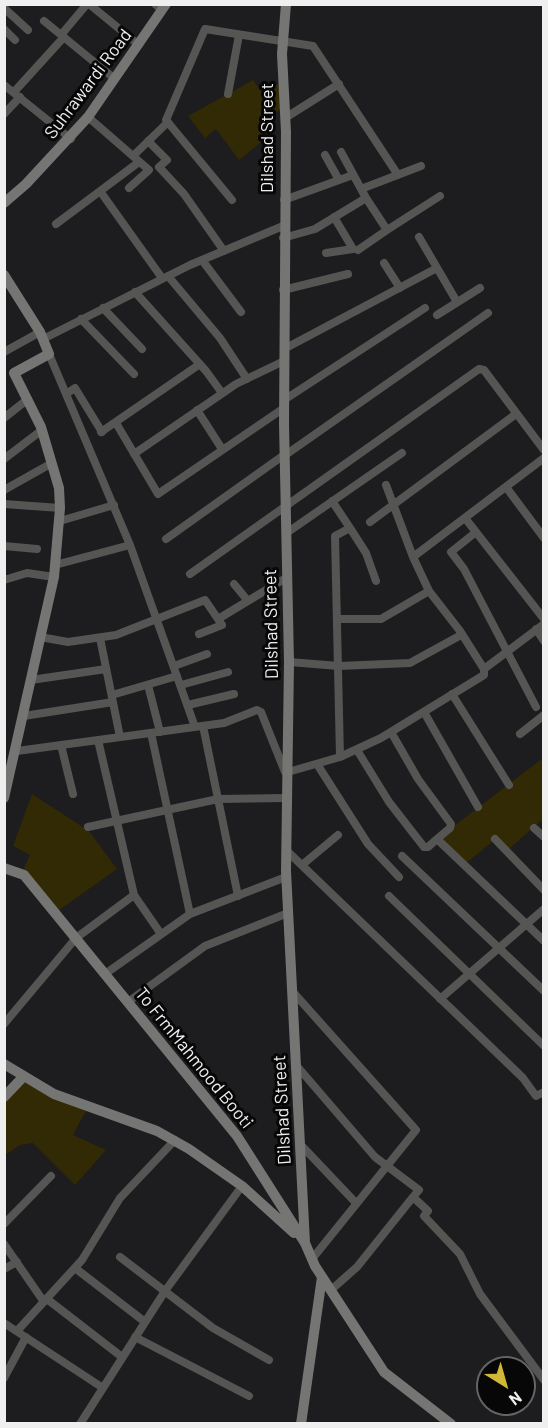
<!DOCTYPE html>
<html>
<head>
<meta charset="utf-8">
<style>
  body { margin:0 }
  #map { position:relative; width:548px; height:1428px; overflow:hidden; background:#1d1c1e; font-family:Barlow,sans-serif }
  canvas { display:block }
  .frame { position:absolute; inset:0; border:6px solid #efeff0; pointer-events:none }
  .north { position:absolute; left:476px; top:1356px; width:60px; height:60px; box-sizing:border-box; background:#070708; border:2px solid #646465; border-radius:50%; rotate:143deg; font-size:16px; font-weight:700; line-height:24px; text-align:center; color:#efeff0 }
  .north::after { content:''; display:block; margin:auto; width:21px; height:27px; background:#d0b736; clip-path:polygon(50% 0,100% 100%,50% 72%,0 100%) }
</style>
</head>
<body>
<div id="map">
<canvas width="548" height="1428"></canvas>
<div class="frame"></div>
<div class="north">N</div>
</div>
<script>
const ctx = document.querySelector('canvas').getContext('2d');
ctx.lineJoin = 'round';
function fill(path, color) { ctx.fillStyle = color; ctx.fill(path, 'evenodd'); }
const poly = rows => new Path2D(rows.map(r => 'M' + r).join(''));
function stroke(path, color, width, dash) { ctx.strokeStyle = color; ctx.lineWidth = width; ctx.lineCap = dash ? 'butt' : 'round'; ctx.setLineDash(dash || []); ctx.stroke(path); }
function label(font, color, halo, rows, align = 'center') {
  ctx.font = font + ' Barlow,sans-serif'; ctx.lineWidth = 6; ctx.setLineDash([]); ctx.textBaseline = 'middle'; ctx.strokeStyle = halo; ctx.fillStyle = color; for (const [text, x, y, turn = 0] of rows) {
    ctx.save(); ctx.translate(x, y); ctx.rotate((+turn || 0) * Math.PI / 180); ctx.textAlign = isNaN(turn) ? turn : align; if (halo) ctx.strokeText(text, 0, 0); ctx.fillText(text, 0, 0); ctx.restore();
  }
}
fill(poly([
  [253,80,260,90,284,82,284,107,261,123,270,135,239,160,216,129,205,138,188,116],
  [543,758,543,819,509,849,498,837,464,865,437,839],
  [32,794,89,831,117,869,55,913,21,874,30,855,13,846],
  [24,1076,89,1105,73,1135,106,1150,75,1185,33,1143,20,1145,5,1155,4,1097]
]), '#312a05');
stroke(poly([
  [89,4,139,45],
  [155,4,162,10],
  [4,8,28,30],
  [44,21,115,79],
  [4,29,15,40],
  [61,35,87,4],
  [4,85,71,139],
  [14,92,64,37],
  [228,94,239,35],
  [4,114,20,97],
  [88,117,149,170,129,188],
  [285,118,339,84],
  [148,141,167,160,159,167,184,194,224,251],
  [325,155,339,180],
  [133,156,168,122],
  [361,189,421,166],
  [100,191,162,278],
  [366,198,387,230,440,196],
  [232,200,166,120,205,29,313,46,398,175],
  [284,200,353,175],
  [56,224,139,162],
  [419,237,457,302],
  [283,238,315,229,366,198,341,152],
  [358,250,387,230],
  [326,253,353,249,334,217],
  [202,260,241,312],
  [384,263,400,288],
  [168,276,220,338,247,379],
  [283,290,348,274],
  [135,292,206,371,222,393],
  [103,308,142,349],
  [437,315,480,288],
  [81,319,134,374],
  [43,339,190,265,283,226],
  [284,349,437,268],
  [4,352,40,332],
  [49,354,130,545,195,727],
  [66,394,75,388,102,432],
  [284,400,425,308],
  [197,410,222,449],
  [4,418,28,399],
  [116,423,158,494,284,408],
  [101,432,200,364],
  [134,454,236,384,284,361],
  [284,456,488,313],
  [4,459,42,430],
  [386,485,413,557,429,591,460,631,484,669],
  [506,487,544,538],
  [4,490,52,463],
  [332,501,350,528,335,536,340,757],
  [4,504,60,508],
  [465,518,544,619],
  [60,521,114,505],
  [370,522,516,414],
  [350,528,366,553,376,581],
  [288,532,402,453],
  [476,532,451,552,464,569,536,707],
  [166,539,284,455],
  [4,546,37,549],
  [413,557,544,458],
  [55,565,130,545],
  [190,574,479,369,484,370,544,450],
  [4,580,27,573,54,577],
  [234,584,248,601],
  [337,619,381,619,429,591],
  [536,629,544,641],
  [199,634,222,625,218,619],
  [40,637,68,642,116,635,205,600,218,619,286,578],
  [100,638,120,737],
  [289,662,339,666,410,663,461,635],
  [174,666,207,654],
  [31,680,106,669],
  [148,685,160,732],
  [181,685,228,672],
  [452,694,509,785],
  [112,695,177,676],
  [188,705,234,694],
  [424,712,478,807],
  [24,716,113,702],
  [203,726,238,896],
  [391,732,418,779,451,824,450,828,437,839,544,941],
  [151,733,190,914],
  [520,734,544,715],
  [98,740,134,895,161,934],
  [61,745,73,794],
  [357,750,389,802,424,847,428,847,437,839],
  [17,751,224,723,257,710,261,712,285,772,288,772,340,757,381,738,484,675,484,669,544,624],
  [317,764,368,844,399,877],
  [88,827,218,799,285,798],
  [534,828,544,837],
  [495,839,544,890],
  [286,850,523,1078,536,1096,544,1092],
  [402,856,544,991],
  [302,865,338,835],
  [389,896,544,1046],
  [105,974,190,914,286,877],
  [292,991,416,1130,312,1259],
  [440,999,544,909],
  [128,1002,205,946,288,913],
  [4,1024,76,938,134,895],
  [296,1065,375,1157,419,1190,413,1197],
  [300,1144,356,1203],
  [4,1224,51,1176],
  [4,1244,44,1302],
  [120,1257,213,1328,269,1360],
  [75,1268,145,1322],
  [4,1269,17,1262],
  [331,1290,357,1267,413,1197,428,1211,424,1216,460,1254,480,1294,544,1380],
  [47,1299,122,1357],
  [4,1323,103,1388],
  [17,1331,82,1260,120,1198,175,1140],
  [135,1337,249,1396],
  [4,1378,26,1337],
  [80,1424,165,1291,242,1186]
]), '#555554', 8);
stroke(poly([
  [286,4,282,54,286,132,284,424,289,662,286,871,305,1243],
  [4,203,26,184,88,117,166,4],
  [4,275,40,332,49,354,14,373,41,427,59,488,60,508,54,577,4,798],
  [4,868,24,875,237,1136,305,1243,315,1266,384,1372,451,1424],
  [4,1064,24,1076,4,1097],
  [24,1076,54,1094,157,1131,189,1149,242,1186,294,1233],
  [301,1424,322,1277]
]), '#757573', 10);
label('18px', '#efeff0', '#070708', [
  ["Suhrawardi Road",88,84,-53],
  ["Dilshad Street",267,138,-90],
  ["Dilshad Street",271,624,-91],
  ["To FrmMahmood Booti",194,1058,51],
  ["Dilshad Street",282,1110,-93]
]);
</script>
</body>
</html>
